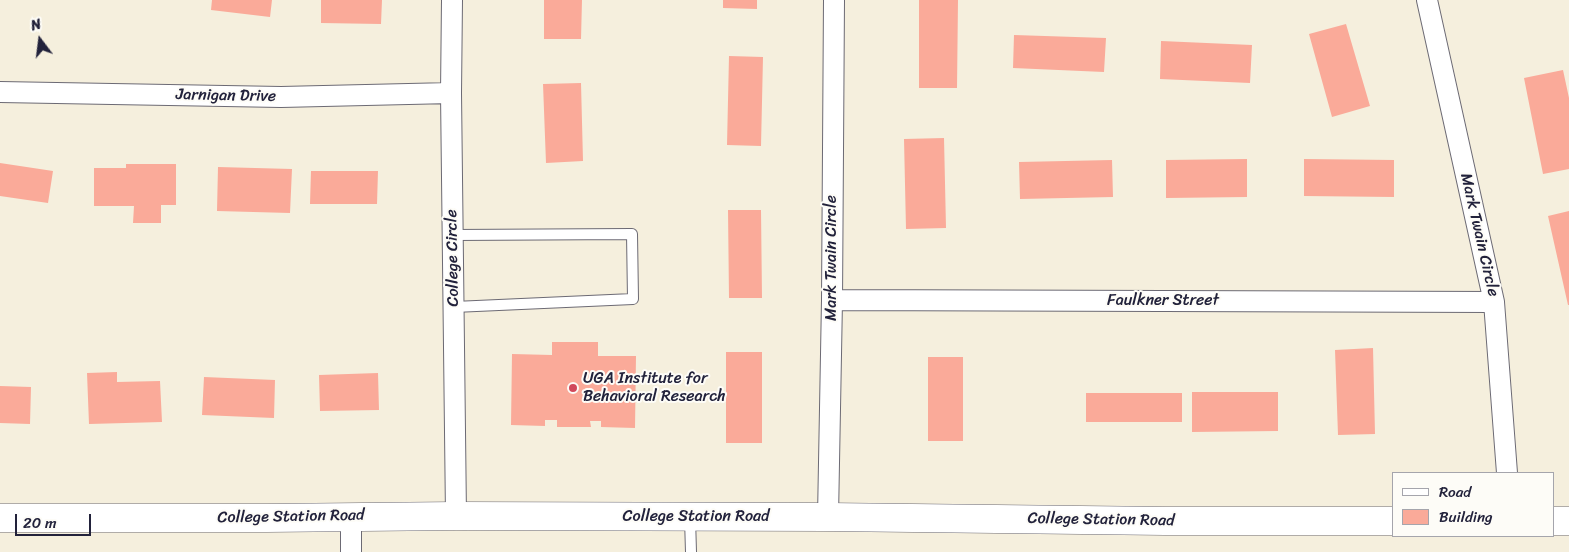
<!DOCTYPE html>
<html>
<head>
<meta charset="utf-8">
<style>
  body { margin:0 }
  #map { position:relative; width:1569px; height:552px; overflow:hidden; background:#f5efdd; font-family:Sriracha,sans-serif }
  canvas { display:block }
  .legend { position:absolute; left:1392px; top:472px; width:162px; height:65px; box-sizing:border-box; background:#fdfcf7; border:1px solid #a5a5ac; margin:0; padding:6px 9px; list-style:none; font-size:15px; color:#22223b }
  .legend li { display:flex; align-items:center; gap:10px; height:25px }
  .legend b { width:25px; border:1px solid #a5a5ac }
  .north { position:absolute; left:15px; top:15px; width:50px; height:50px; -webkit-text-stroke:4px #fdfcf7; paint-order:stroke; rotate:345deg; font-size:14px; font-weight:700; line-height:20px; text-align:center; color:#22223b }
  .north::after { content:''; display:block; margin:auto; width:18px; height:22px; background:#22223b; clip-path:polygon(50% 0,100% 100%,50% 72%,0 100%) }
  .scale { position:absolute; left:15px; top:514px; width:76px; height:22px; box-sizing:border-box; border:2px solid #22223b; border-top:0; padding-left:6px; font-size:15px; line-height:18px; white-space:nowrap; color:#22223b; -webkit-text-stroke:4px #fdfcf7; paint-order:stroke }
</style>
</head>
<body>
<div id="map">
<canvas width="1569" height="552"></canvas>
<ul class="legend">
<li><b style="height:6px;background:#fff"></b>Road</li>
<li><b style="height:14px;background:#faaa99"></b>Building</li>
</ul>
<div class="north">N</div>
<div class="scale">20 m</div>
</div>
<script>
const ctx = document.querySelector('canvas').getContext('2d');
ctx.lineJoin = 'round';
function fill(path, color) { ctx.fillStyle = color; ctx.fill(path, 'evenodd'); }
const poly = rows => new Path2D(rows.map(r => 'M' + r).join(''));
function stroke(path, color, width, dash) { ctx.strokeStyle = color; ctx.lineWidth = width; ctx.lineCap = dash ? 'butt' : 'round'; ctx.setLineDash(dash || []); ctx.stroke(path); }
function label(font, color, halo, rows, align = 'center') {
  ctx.font = font + ' Sriracha,sans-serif'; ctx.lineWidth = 4; ctx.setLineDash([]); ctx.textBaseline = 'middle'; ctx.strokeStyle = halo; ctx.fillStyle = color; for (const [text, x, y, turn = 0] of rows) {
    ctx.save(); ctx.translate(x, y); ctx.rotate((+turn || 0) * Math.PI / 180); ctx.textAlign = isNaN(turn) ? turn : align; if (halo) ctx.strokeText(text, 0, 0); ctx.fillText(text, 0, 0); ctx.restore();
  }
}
fill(poly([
  [212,0,272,0,270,17,211,10],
  [321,0,382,0,381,24,321,23],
  [544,0,582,0,581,39,544,39],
  [723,0,757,0,757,9,723,8],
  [919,0,958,0,957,88,919,88],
  [1346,24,1370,106,1332,117,1309,34],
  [1014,35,1106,38,1104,72,1013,68],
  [1161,41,1252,45,1250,83,1160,79],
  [729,56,763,57,761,146,727,145],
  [1563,70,1569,98,1569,169,1543,174,1524,78],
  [581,83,583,161,546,163,543,84],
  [944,138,946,228,906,229,904,139],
  [1247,159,1247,197,1166,198,1166,160],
  [1304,159,1394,160,1394,197,1304,196],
  [1112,160,1113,197,1020,199,1019,162],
  [0,163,53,171,48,203,0,196],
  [126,164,176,164,176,205,161,205,161,223,133,223,134,206,94,206,94,168,126,168],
  [218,167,292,169,290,213,217,211],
  [311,171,378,171,377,204,310,204],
  [728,210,761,210,762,298,729,298],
  [1569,211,1569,305,1568,305,1548,216],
  [552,342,598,342,598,356,636,356,635,428,601,427,601,421,590,421,591,427,557,427,557,420,545,420,545,426,511,425,512,354,552,355],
  [1373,348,1375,434,1338,435,1335,350],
  [726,352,762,352,762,443,726,443],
  [928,357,963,357,963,441,928,441],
  [117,372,117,382,160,381,162,422,89,424,87,373],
  [378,373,379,410,320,411,319,375],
  [204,377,275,380,274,418,202,415],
  [0,386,31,387,30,424,0,423],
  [1192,392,1278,392,1278,431,1192,432],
  [1086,393,1182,393,1182,422,1086,422]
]), '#faaa99');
const lane = poly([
  [453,235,632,234,633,299,454,307],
  [690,518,691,552]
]);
const street = poly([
  [452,0,451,93,456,516],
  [1427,0,1494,302,1507,473],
  [0,92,281,97,451,93],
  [832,300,1494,302],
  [828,517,832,300,834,0],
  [351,552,351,517]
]);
const secondary = poly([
  [0,518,267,518,456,516,828,517,1165,521,1393,521],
  [1553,521,1569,521]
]);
stroke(lane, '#6c6a74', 12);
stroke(street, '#6c6a74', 22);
stroke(secondary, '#6c6a74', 29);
stroke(lane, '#fff', 10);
stroke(street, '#fff', 20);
stroke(secondary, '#fff', 28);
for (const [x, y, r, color] of [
  [573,388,5,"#d1495b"]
]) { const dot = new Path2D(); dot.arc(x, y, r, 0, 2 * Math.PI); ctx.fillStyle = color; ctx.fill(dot); stroke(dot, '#fdfcf7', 2); }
label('16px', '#22223b', '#fdfcf7', [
  ["Jarnigan Drive",226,96,1],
  ["Mark Twain Circle",1479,235,77],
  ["College Circle",453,258,-91],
  ["Mark Twain Circle",832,258,-90],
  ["Faulkner Street",1163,301],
  ["College Station Road",291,517,-1],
  ["College Station Road",696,517],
  ["College Station Road",1101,520,1]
]);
label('16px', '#22223b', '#fdfcf7', [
  ["UGA Institute for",583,379],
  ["Behavioral Research",583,397]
], 'left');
</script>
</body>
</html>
